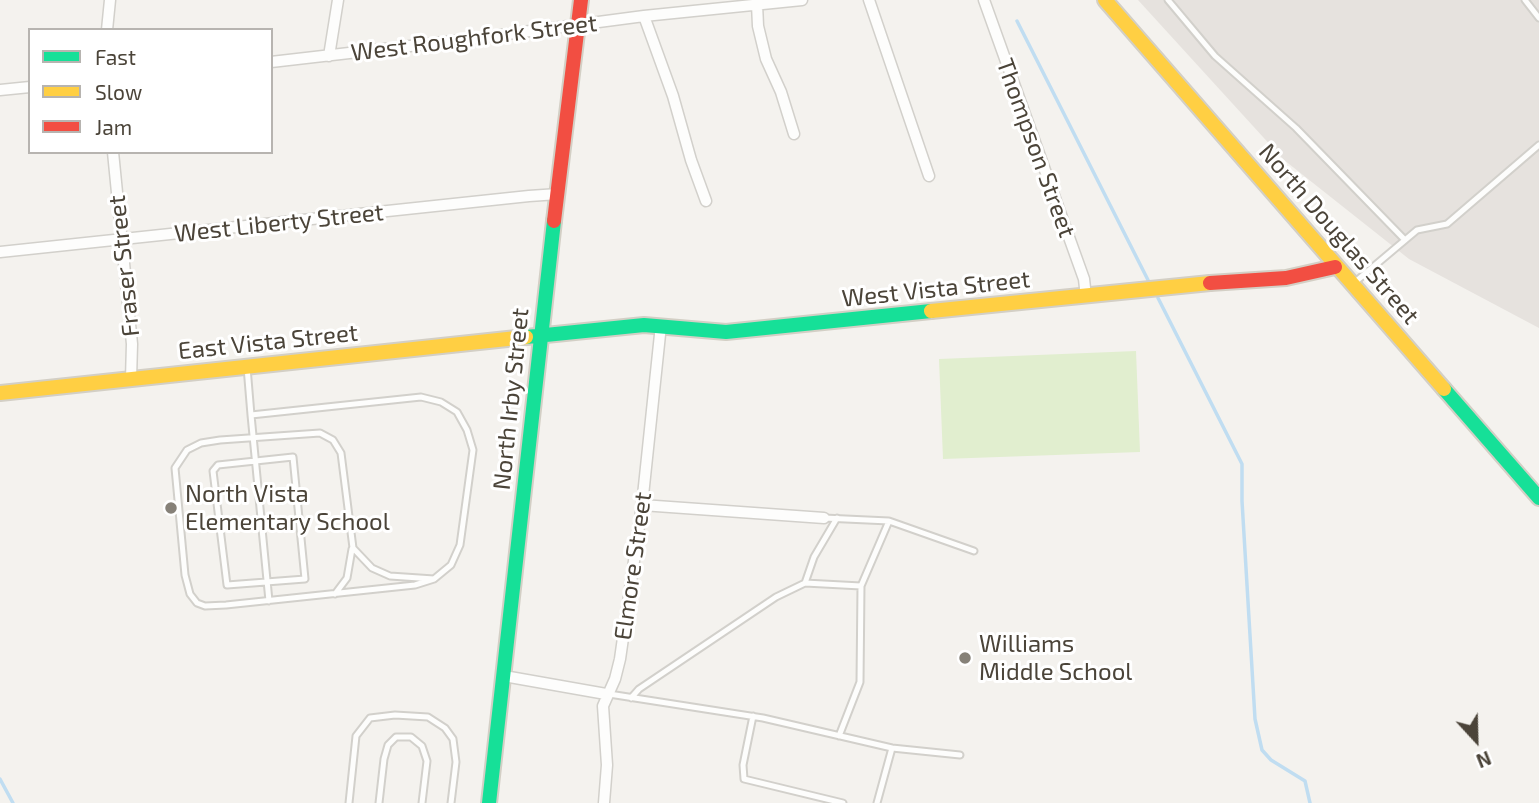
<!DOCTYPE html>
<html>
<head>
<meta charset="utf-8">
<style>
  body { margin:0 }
  #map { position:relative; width:1539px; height:803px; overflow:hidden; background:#f4f2ee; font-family:"Exo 2",sans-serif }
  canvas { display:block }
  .legend { position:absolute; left:28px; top:28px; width:245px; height:126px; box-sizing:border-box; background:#fff; border:2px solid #b7b4b0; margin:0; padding:9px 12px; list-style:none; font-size:21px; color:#4b4439 }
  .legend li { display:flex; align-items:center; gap:14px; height:35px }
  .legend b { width:35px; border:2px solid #b7b4b0 }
  .north { position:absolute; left:1441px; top:705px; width:70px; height:70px; -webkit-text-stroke:5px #fff; paint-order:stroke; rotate:158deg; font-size:19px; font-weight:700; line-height:28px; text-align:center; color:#4b4439 }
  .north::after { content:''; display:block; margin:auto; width:24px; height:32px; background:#4b4439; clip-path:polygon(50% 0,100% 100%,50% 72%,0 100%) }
</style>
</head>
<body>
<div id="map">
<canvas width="1539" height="803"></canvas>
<ul class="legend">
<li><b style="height:9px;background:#16e098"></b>Fast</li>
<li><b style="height:9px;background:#ffcf43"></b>Slow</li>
<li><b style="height:9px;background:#f24e42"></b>Jam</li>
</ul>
<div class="north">N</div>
</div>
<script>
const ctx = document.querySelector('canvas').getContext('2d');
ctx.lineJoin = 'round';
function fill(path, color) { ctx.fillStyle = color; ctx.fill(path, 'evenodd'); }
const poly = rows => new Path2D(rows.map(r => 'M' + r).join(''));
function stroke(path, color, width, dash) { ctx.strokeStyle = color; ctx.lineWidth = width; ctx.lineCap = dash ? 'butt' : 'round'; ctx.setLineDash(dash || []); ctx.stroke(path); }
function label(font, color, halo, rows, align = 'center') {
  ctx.font = font + ' "Exo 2",sans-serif'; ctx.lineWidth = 6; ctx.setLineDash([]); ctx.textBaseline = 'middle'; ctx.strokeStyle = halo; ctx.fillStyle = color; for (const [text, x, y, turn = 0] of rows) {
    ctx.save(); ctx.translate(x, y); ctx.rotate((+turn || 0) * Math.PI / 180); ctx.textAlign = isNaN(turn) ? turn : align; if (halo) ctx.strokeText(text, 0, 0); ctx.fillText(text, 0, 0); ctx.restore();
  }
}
fill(poly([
  [1138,0,1539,0,1539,328,1409,259,1284,160]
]), '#e6e2de');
fill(poly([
  [1136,351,1140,452,943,459,939,359]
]), '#e1eecf');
stroke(poly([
  [1017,21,1148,280],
  [1158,298,1242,464,1242,501,1255,719,1262,750,1271,760,1305,781,1310,803],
  [0,779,13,803]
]), '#c0ddf1', 3.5);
const lane = poly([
  [1168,0,1215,56,1296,128,1405,240],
  [1525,0,1539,18],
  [1354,283,1417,230,1447,224,1539,145],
  [247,367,251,415,421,397,441,402,457,412,467,430,473,450,460,545,451,565,434,579,415,585,226,605,205,606,197,603,190,594,185,575,175,468,187,450,201,443,220,440,320,433,333,440,341,453,353,548,372,568,390,576,434,579],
  [251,415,269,601],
  [293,457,305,579,227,585,213,471,218,465,293,457],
  [824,518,889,521],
  [805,583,814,557,837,518],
  [335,594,347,578,352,549],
  [609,694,763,718,892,748,960,755],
  [631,698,639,689,776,597,805,583,861,586],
  [753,716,743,765,744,779,843,803],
  [839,736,860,682,861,586,889,521,974,551],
  [349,803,356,736,370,718,395,715,428,717,445,728,453,739,456,762,451,803],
  [379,803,384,759,388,745,396,737,411,737,422,746,427,761,422,803],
  [877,803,892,748]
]);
const street = poly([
  [869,0,929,176],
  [984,0,1084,279,1086,297],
  [757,4,758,26,766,59,781,92,794,134],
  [644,16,673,96,691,160,706,201],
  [107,30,110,0],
  [329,56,338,0],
  [271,62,462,40,644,16,802,0],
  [0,90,30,87],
  [113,152,132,344,131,379],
  [0,252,529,196,558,194],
  [642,505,824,518],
  [504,676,606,694],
  [604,803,607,765,603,706,615,679,620,659,642,505,661,325]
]);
const fast = poly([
  [526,337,644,325,726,332,931,311],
  [1444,389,1539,498],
  [489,803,554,221]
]);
const slow = poly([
  [1105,0,1444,389],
  [931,311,1210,283],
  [0,393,526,337]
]);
const jam = poly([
  [554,221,581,0],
  [1210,283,1286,278,1335,267]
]);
stroke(lane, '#d2d0cb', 9);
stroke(street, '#d2d0cb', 13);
stroke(fast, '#d3cfc5', 18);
stroke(slow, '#d3cfc5', 18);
stroke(jam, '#d3cfc5', 18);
stroke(lane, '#fdfdfc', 5);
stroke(street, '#fdfdfc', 10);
stroke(fast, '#16e098', 14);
stroke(slow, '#ffcf43', 14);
stroke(jam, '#f24e42', 14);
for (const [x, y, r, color] of [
  [171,508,7,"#868178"],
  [965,658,7,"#868178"]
]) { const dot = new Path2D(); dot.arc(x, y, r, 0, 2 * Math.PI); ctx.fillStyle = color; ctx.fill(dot); stroke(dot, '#fff', 2.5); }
label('24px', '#4b4439', '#fff', [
  ["West Roughfork Street",474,38,-7],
  ["Thompson Street",1036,148,70],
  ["West Liberty Street",279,223,-6],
  ["North Douglas Street",1339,234,49],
  ["Fraser Street",124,266,-96],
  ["West Vista Street",936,289,-6],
  ["East Vista Street",268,342,-6],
  ["North Irby Street",511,399,-84],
  ["Elmore Street",633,566,-82]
]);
label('24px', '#4b4439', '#fff', [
  ["North Vista",185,494],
  ["Elementary School",185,522],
  ["Williams",979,644],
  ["Middle School",979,672]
], 'left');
</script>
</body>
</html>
